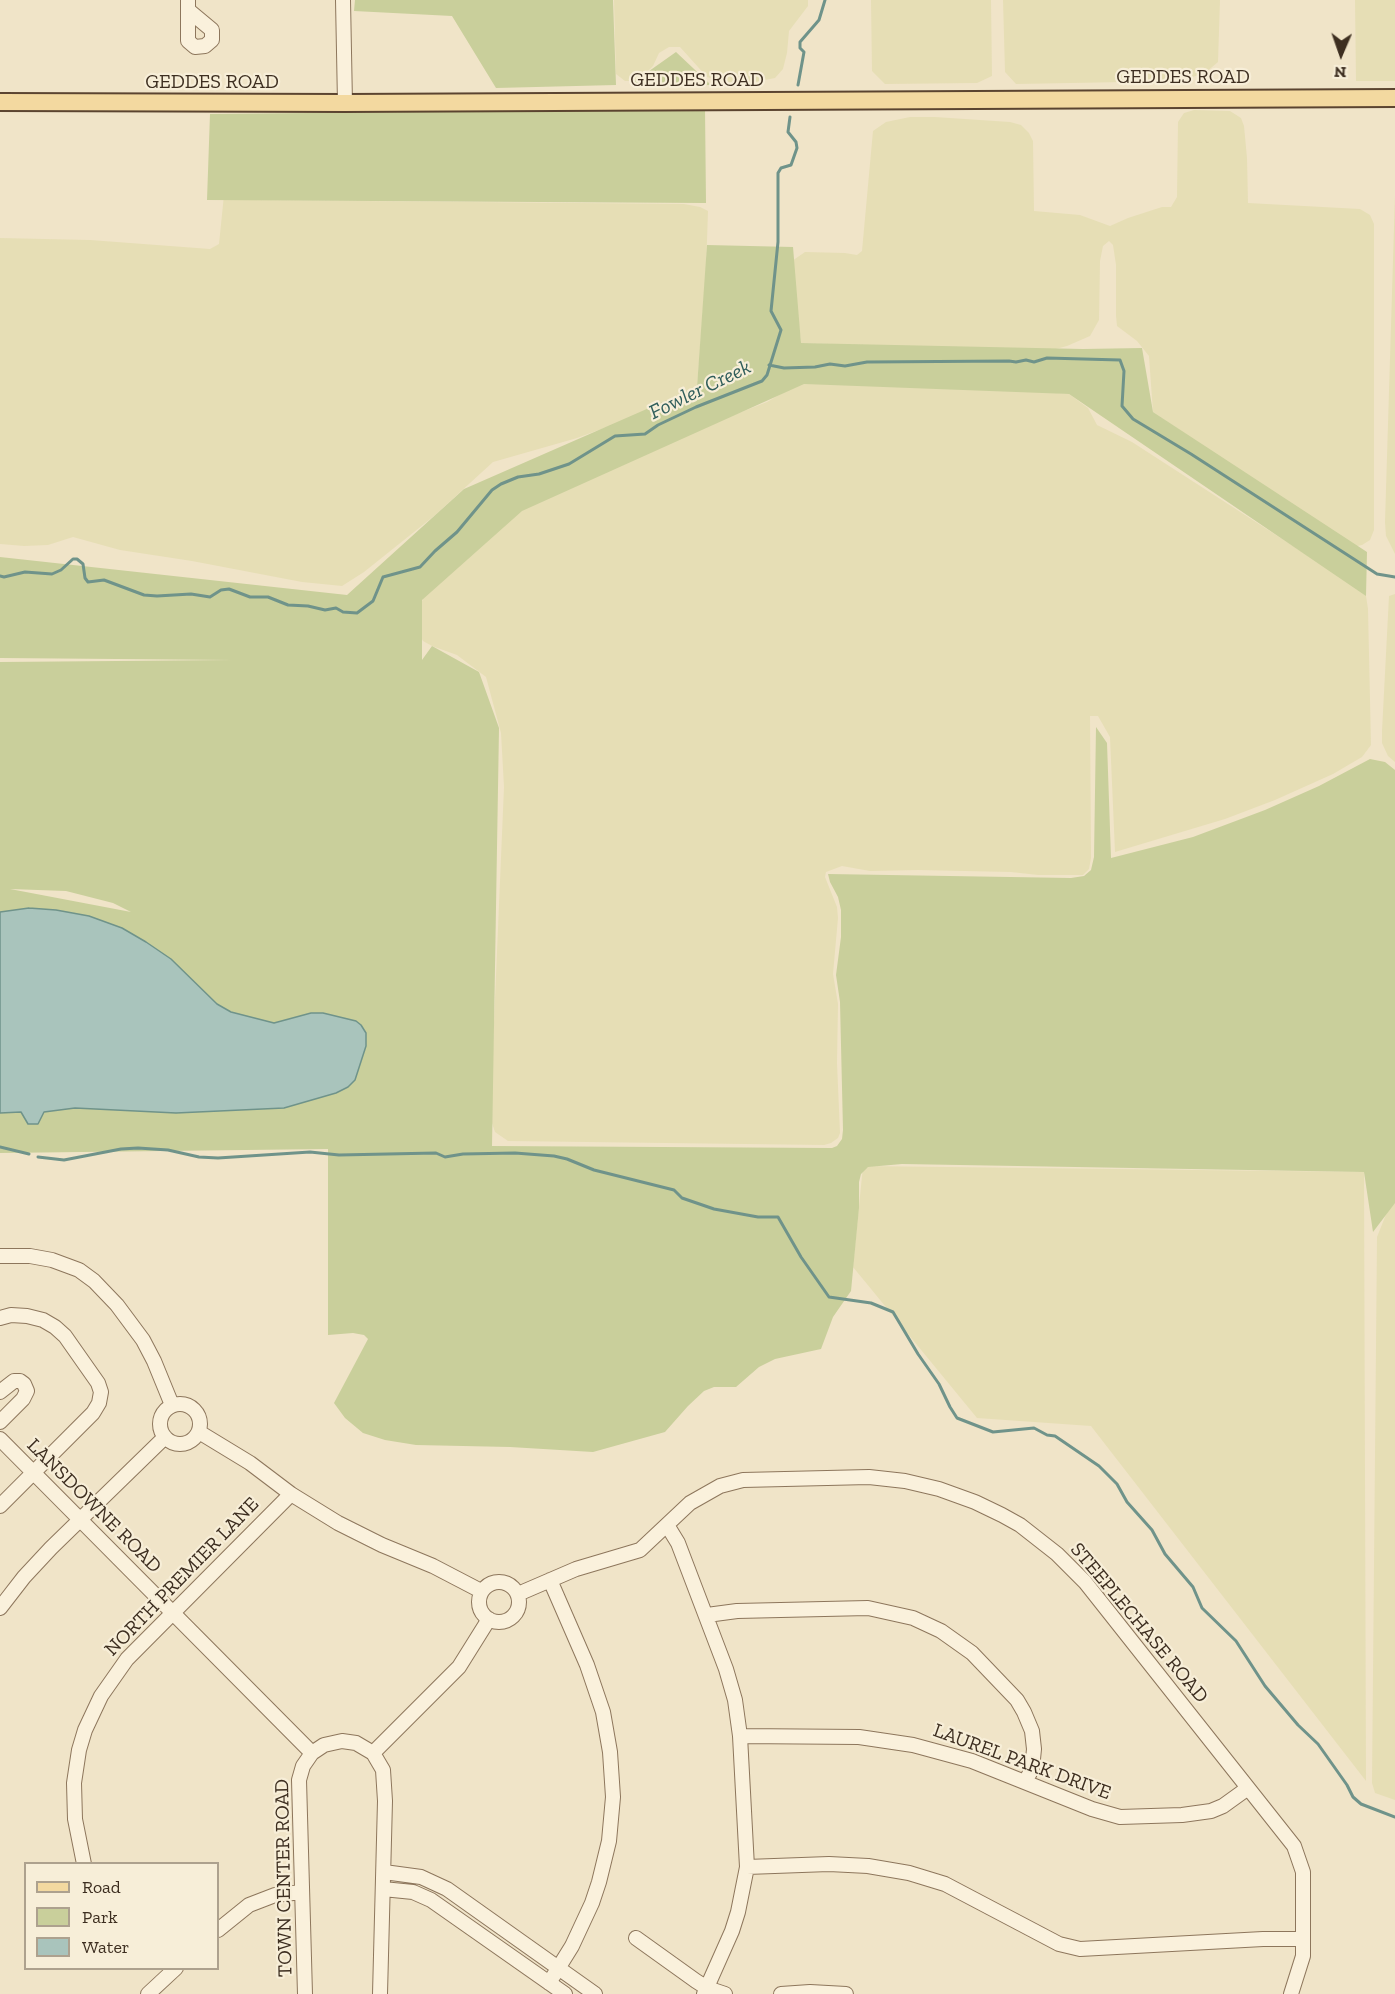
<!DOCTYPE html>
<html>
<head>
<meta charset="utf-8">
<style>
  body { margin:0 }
  #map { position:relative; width:1395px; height:1994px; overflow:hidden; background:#f0e4c8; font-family:"Zilla Slab",serif }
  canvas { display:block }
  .legend { position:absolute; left:24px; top:1862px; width:195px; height:108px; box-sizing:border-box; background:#f7eed8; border:2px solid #ada18e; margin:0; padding:8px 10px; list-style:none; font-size:18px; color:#3d2e20 }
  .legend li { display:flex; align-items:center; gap:12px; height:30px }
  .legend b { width:30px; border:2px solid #ada18e }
  .north { position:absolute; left:1311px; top:24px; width:60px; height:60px; -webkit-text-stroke:4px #f7eed8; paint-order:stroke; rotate:182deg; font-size:16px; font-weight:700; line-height:24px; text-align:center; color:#3d2e20 }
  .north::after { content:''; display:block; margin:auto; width:21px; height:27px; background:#3d2e20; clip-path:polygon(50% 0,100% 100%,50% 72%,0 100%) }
</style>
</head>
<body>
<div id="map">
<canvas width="1395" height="1994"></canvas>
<ul class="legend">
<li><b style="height:8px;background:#f3d9a0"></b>Road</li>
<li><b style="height:16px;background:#c9cf9b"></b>Park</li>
<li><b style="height:16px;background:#a9c4bc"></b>Water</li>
</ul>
<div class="north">N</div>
</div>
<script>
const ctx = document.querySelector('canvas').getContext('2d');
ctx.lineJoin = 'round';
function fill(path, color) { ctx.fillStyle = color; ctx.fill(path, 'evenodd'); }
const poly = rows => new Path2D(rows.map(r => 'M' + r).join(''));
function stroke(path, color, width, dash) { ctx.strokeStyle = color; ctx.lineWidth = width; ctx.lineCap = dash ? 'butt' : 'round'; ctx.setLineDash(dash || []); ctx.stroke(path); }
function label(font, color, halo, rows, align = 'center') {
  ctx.font = font + ' "Zilla Slab",serif'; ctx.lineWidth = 4.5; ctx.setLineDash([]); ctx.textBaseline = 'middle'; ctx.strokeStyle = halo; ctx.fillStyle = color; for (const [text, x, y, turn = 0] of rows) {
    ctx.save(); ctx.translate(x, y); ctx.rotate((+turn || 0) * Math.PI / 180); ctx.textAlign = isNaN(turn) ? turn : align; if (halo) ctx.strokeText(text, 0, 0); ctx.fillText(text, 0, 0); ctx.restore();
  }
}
fill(poly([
  [614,0,808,0,808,6,789,31,787,53,783,69,775,78,750,83,726,83,707,77,680,47,669,47,659,53,653,66,642,77,635,81,625,81,616,74],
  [871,0,991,0,992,76,977,83,885,84,872,71],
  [1003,0,1220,0,1218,62,1205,73,1180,81,1016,84,1005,72],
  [1355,0,1395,0,1395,81,1356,81],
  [1194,110,1230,111,1241,118,1244,126,1247,158,1248,203,1360,209,1370,215,1374,224,1374,530,1370,540,1362,545,1353,547,1153,412,1149,356,1137,341,1117,326,1116,316,1116,265,1113,245,1109,241,1103,246,1100,261,1099,320,1090,336,1067,346,1048,351,801,343,792,261,805,252,845,253,857,255,862,251,873,131,886,122,910,117,935,117,1010,122,1021,125,1029,133,1033,141,1034,211,1080,215,1110,226,1128,218,1162,207,1171,207,1177,197,1178,122,1184,113],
  [224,195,255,200,684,204,700,207,708,211,706,270,697,387,675,402,577,438,493,462,434,516,364,572,342,586,302,582,192,561,120,550,73,537,48,545,24,546,0,544,0,238,90,240,210,249,219,244],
  [1395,195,1395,554,1386,536,1385,522],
  [833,376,1069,394,1088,408,1097,425,1132,442,1358,588,1366,596,1368,609,1371,745,1362,757,1333,774,1275,800,1225,819,1115,852,1110,737,1098,716,1090,716,1091,858,1089,869,1083,875,1038,875,1011,872,918,870,870,871,842,866,826,872,825,877,837,907,838,918,833,974,838,1004,837,1063,840,1133,838,1138,831,1143,824,1145,508,1141,495,1132,490,1117,504,787,501,733,486,677,457,655,432,646,423,641,418,632,417,617,426,589,483,528,559,483,767,402,796,385],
  [1395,594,1395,762,1388,756,1382,743,1382,731,1389,596],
  [863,1166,1364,1172,1366,1781,1091,1426,977,1418,853,1267],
  [1395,1200,1395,1800,1375,1793,1372,1783,1377,1237,1389,1207]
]), '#e6deb5');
fill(poly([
  [355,0,613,0,616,85,496,88,452,16,354,11],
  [676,52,711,85,633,87,635,81],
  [705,109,706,203,207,200,210,114],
  [707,245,793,247,801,343,1083,349,1142,348,1153,412,1367,552,1366,596,1069,394,804,384,522,511,422,600,422,660,432,646,479,672,499,728,492,1146,832,1148,837,1146,842,1139,843,1130,840,1002,836,975,841,937,841,910,838,897,830,882,828,874,1071,878,1084,876,1091,870,1094,857,1096,727,1107,743,1111,858,1193,837,1265,810,1319,786,1370,759,1385,762,1395,770,1395,1203,1373,1232,1364,1172,902,1164,868,1167,861,1174,859,1182,859,1208,851,1291,833,1317,821,1349,775,1359,759,1367,736,1387,714,1387,704,1391,688,1406,665,1432,593,1452,510,1447,416,1445,385,1440,363,1433,345,1418,334,1403,368,1339,364,1335,353,1333,328,1335,328,1149,0,1153,0,662,233,660,0,658,0,557,347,595,464,489,697,387],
  [10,889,66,891,113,903,131,912]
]), '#c9cf9b');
const water = poly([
  [29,908,56,910,89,916,122,928,146,942,171,959,217,1004,231,1012,274,1023,311,1013,323,1013,356,1021,361,1025,366,1033,366,1046,355,1080,348,1087,336,1093,284,1108,176,1113,75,1108,44,1112,38,1124,28,1124,21,1112,0,1113,0,912,29,908]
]);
fill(water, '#a9c4bc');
stroke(water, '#6f938a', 1.5);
stroke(poly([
  [798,85,804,52,800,48,800,42,819,20,825,0],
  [769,365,784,368,815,367,830,364,845,366,867,362,1009,361,1016,362,1026,360,1034,362,1047,358,1120,360,1124,371,1122,406,1133,419,1191,454,1377,574,1395,577],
  [0,576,4,577,25,572,52,574,61,570,73,559,77,559,83,564,85,578,88,582,104,580,144,595,157,596,191,594,210,597,221,590,229,589,250,597,268,597,288,605,308,606,325,610,336,608,343,612,357,613,373,601,383,577,420,567,435,551,457,532,492,490,501,484,518,477,539,474,569,464,615,436,645,434,658,425,696,407,762,381,767,375,781,330,771,311,778,242,778,173,781,168,791,165,797,148,796,142,788,132,790,117],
  [0,1147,29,1154],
  [38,1157,64,1160,121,1149,138,1148,168,1150,199,1157,218,1158,310,1152,339,1155,436,1153,445,1157,463,1154,515,1153,554,1156,567,1159,594,1170,674,1190,682,1198,714,1209,758,1217,778,1217,801,1257,829,1297,871,1303,893,1312,918,1354,939,1384,950,1407,957,1418,993,1432,1034,1428,1047,1435,1055,1436,1099,1466,1117,1484,1127,1502,1152,1530,1165,1554,1193,1587,1202,1608,1236,1641,1265,1686,1298,1725,1318,1744,1347,1785,1353,1797,1361,1804,1395,1817]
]), '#6f938a', 3);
const minor = poly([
  [188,0,188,41,195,47,205,46,212,40,212,30,188,10],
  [343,0,345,103],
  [0,1256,30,1256,52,1260,79,1270,94,1281,117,1305,143,1340,154,1361,172,1405],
  [0,1318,11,1315,27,1316,43,1320,55,1327,65,1336,98,1383,101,1392,99,1403,93,1413,0,1506],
  [0,1392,14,1381,20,1381,24,1384,27,1391,23,1399,0,1422],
  '160 1424a20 20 0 1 1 40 0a20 20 0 1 1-40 0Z',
  [199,1432,250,1463,291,1494,338,1523,382,1545,433,1566,481,1591],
  [0,1439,312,1753],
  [667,1525,678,1543,726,1669,735,1700,740,1736,747,1867,738,1912,732,1931,704,1994],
  '479 1602a20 20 0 1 1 40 0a20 20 0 1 1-40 0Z',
  [518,1594,576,1569,640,1550,690,1503,720,1486,743,1480,869,1477,905,1481,939,1489,975,1502,1002,1515,1020,1525,1057,1554,1085,1582,1294,1846,1303,1872,1303,1956,1291,1994],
  [0,1608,24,1577,51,1548,165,1437],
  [707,1615,737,1611,868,1608,913,1618,941,1631,972,1653,1017,1700,1024,1712,1032,1731,1034,1749,1032,1769,1025,1782],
  [740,1736,859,1737,913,1745,972,1761,1092,1809,1120,1817,1182,1815,1211,1811,1223,1806,1248,1788],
  [373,1753,459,1667,489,1619],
  [84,1864,75,1819,74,1783,79,1750,85,1730,101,1696,127,1659,291,1494],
  [747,1867,829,1864,868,1866,909,1873,945,1884,1059,1944,1080,1949,1263,1939,1303,1939],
  [384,1872,421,1877,447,1889,595,1994],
  [383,1889,413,1892,431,1900,565,1994],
  [218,1930,249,1905,275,1895,302,1892],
  [636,1938,696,1981,707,1988,725,1994],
  [549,1983,572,1946,592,1903,599,1882,609,1841,613,1797,610,1752,603,1712,587,1665,550,1580],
  [148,1994,176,1968],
  [305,1994,299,1780,303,1766,312,1753,324,1745,342,1741,356,1743,373,1753,383,1770,385,1801,380,1994],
  [781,1994,810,1992,846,1994]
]);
const major = poly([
  [0,102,345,103,1395,98]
]);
stroke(minor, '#8d765c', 16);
stroke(major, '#5b4430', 20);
stroke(minor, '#faf1dc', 14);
stroke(major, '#f3d9a0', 16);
label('20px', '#3d2e20', '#f7eed8', [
  ["GEDDES ROAD",1183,77],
  ["GEDDES ROAD",697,80],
  ["GEDDES ROAD",212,82],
  ["LANSDOWNE ROAD",94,1506,45],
  ["NORTH PREMIER LANE",182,1577,-46],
  ["STEEPLECHASE ROAD",1139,1623,50],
  ["LAUREL PARK DRIVE",1022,1762,20],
  ["TOWN CENTER ROAD",284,1878,-91]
]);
label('italic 21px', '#2f5d5a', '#f7eed8', [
  ["Fowler Creek",700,390,-26]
]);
</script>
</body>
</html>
